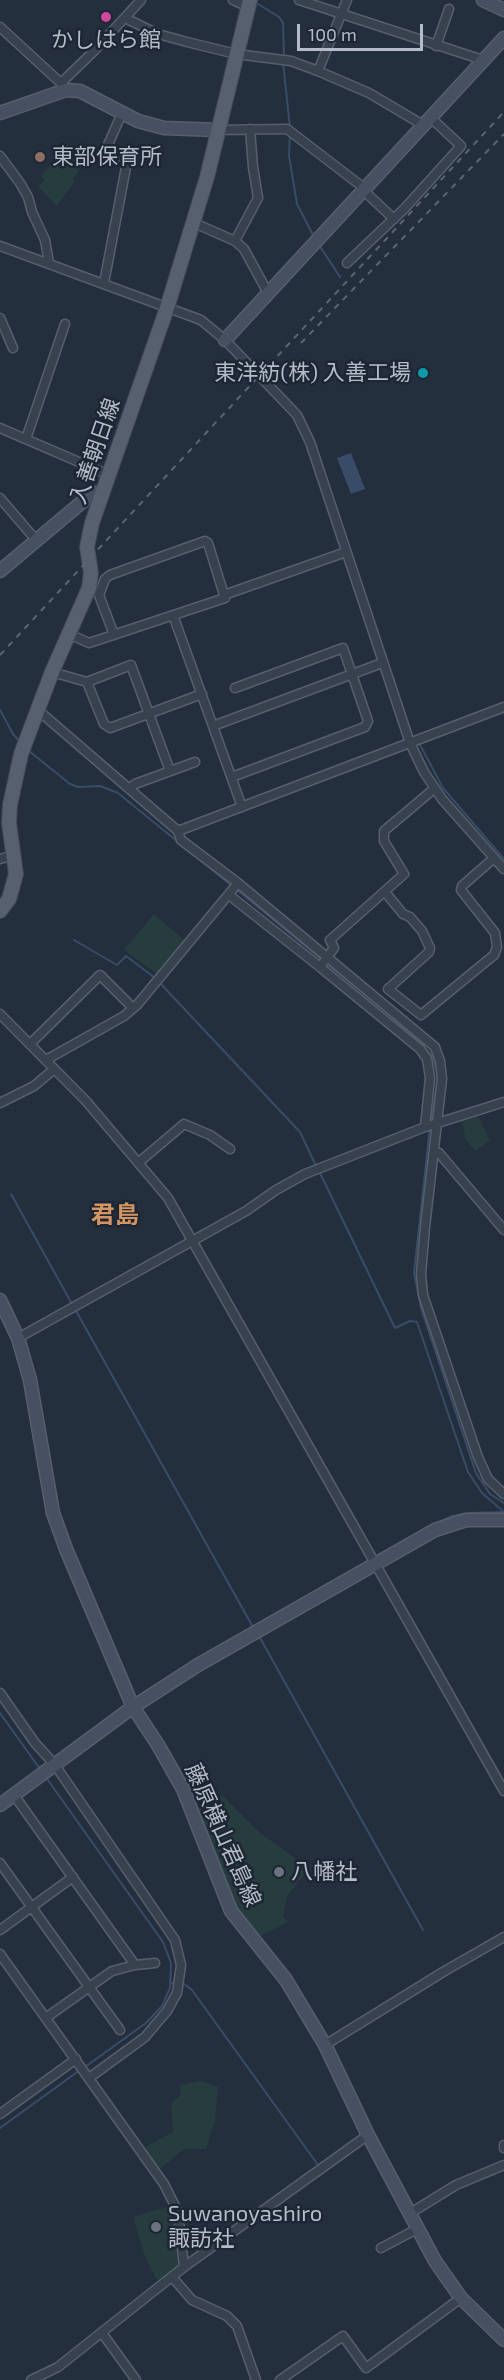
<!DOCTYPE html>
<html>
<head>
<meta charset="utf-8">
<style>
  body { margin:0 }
  #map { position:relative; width:504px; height:2380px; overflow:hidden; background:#242f3e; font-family:"Exo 2",sans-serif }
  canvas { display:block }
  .scale { position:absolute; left:297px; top:24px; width:126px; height:27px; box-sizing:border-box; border:3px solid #b4bcc9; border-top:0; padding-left:8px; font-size:18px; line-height:21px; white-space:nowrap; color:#b4bcc9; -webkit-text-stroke:4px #1d2633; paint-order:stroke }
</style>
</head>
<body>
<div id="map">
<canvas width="504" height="2380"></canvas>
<div class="scale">100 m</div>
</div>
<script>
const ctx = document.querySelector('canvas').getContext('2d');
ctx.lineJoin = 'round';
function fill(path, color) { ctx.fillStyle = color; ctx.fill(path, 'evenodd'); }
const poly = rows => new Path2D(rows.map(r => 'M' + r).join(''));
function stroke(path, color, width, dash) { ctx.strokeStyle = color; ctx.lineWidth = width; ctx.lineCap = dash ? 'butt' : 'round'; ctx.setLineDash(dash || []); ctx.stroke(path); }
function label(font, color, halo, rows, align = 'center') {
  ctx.font = font + ' "Exo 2","Noto Sans JP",sans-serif'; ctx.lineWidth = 5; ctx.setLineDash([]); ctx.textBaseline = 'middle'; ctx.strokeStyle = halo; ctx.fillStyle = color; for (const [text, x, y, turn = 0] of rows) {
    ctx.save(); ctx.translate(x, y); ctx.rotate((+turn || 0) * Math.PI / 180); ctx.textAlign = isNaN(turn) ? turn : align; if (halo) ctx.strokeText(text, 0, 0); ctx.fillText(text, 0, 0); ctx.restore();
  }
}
fill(poly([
  [65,148,91,151,73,179,75,181,57,206,38,186,45,180,41,176],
  [154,914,185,941,157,974,124,950],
  [478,1116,490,1140,476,1151,466,1140,461,1120],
  [222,1795,260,1833,306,1866,308,1870,287,1896,283,1916,288,1922,259,1937,238,1909,227,1887,198,1808],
  [201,2081,218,2087,215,2120,206,2149,184,2149,160,2169,144,2148,173,2132,171,2104,181,2095,180,2085],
  [173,2205,176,2213,183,2267,161,2283,155,2277,145,2256,133,2217]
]), '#263c3f');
fill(poly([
  [351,453,365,489,351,494,337,458]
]), '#394c67');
stroke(poly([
  [258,4,279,17,283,23,284,57],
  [283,62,290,128],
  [290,134,289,156,297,204,314,237],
  [319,245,340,277],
  [0,710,13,734,21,743],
  [419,743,443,788,504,859],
  [29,751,70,784,78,787,100,786,118,793,178,842],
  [194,855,232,886],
  [236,889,322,960],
  [74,940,117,965,126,956,155,978],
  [327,964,392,1017,431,1054,438,1076,431,1122],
  [159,982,300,1132,316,1166],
  [430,1127,414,1273,421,1308,476,1473,490,1494,504,1503],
  [319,1171,395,1328,410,1321,417,1322,468,1472,482,1493,504,1512],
  [11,1194,72,1304],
  [75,1309,254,1629],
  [437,1523,452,1516,470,1513,504,1512],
  [259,1636,423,1930],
  [0,1713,40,1769],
  [45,1776,163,1942,171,1963,170,1988,162,2006,146,2023,85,2067],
  [171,1983,184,1984,192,1990,318,2165],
  [0,2128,80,2070]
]), '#394c67', 2);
const street = poly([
  [233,0,248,7],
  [299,0,483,60],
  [125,18,158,34,187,42,236,54,291,61,318,71,347,0],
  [0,27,63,85],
  [436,46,449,9],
  [318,71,369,93,423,125],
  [62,82,94,51,141,0],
  [250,129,253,167,258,198,235,241,244,249,268,293],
  [218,130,287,129,364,188],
  [0,156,20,183,28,197,32,212,45,240,49,263],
  [363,190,394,219],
  [192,222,235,241],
  [0,246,201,320,225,340,297,415,310,442,410,743,424,772,442,799,504,869],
  [347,263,405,208,461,146,430,117],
  [104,283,127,162,107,147,122,113],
  [0,318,13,348],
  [0,428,109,475],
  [26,439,65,324],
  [0,498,36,540],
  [173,615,242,807],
  [69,634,89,643,225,598,224,595,346,552],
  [114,635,99,595,105,579,110,575,205,541,208,543,224,595],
  [52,672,87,682,131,665,170,771],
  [87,682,104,724,110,728,202,694],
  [39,711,178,831,181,840,238,883,435,1047,440,1061,442,1079,425,1227,421,1274,423,1295,478,1457,488,1479,504,1494],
  [213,726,382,663],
  [232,777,365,727,368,721,343,648,235,688],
  [129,789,135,784,195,762],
  [178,831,504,707],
  [0,859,14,855],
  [385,892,403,914,410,917,422,931,430,948,429,952,388,989,421,1015,494,955,497,947,495,933,461,890,462,886,494,858],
  [229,895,320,967,334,948,330,940,404,874,384,841,384,831,435,788],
  [320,967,420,1049,427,1059,430,1078,425,1127],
  [0,1014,86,1101,168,1198,504,1791],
  [30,1044,100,975,133,1008],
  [46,1060,124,1016,137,1005,238,883],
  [0,1103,34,1086,53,1070],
  [435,1151,439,1153,504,1230],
  [138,1163,184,1124,210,1135,230,1149],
  [18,1338,246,1211,276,1190,305,1174,425,1127,504,1102],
  [0,1693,35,1743,55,1765,175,1940,181,1965,177,1993,167,2011,145,2037,89,2078],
  [14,1795,135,1965,112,1971,47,2017],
  [0,1863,120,2030],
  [0,1930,73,1877],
  [0,1954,164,2184,178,2212,184,2267],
  [135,1965,155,1963],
  [325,2045,443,1972,504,1937],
  [0,2114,76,2059],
  [504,2145,504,2148],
  [409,2214,456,2185,504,2165],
  [381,2248,417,2229],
  [172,2277,192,2300,227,2316,237,2326,256,2380],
  [102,2333,136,2380],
  [31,2380,58,2367,184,2267,368,2135],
  [280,2380,343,2336,366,2368,461,2298]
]);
const secondary = poly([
  [483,0,504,10],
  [0,113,66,90,80,91,138,121,164,128,218,130],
  [225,340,504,38],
  [0,571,88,497,102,491],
  [0,1300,18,1338,30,1380,53,1513,66,1549,133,1707,158,1745,183,1789,231,1911,286,1980,325,2045,368,2135,435,2261,461,2298,504,2340],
  [0,1805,133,1707,198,1665,435,1530,466,1520,504,1520]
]);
const primary = poly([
  [0,911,9,899,16,874,9,823,10,805,21,754,52,672,89,588,91,573,87,547,92,523,167,308,207,177,250,0]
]);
stroke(street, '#565f6c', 11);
stroke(secondary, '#565f6c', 15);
stroke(primary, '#414a57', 16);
stroke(street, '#38414e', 8);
stroke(secondary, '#465061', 12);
stroke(primary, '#56606e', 14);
stroke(poly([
  [301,343,504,134],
  [0,655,504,112]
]), '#5a6575', 2, [6, 6]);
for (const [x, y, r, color] of [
  [106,17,6,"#d1479c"],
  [40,157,6,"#8d6e63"],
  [423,373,6,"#0f9aa8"],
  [279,1872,6,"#6b7280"],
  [156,2227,6,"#6b7280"]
]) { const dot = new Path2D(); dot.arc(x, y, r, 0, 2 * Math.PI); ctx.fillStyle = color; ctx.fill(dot); stroke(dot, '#1d2633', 2); }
label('22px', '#b4bcc9', '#1d2633', [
  ["かしはら館",106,40,"center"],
  ["東部保育所",52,157],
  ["東洋紡(株) 入善工場",411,373,"right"],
  ["八幡社",291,1872],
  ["Suwanoyashiro",168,2214],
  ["諏訪社",168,2239]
], 'left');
label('22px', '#b4bcc9', '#1d2633', [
  ["入善朝日線",95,451,-71],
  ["藤原横山君島線",223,1835,66]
]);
label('bold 24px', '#d59563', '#1d2633', [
  ["君島",115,1215]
]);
</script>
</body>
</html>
